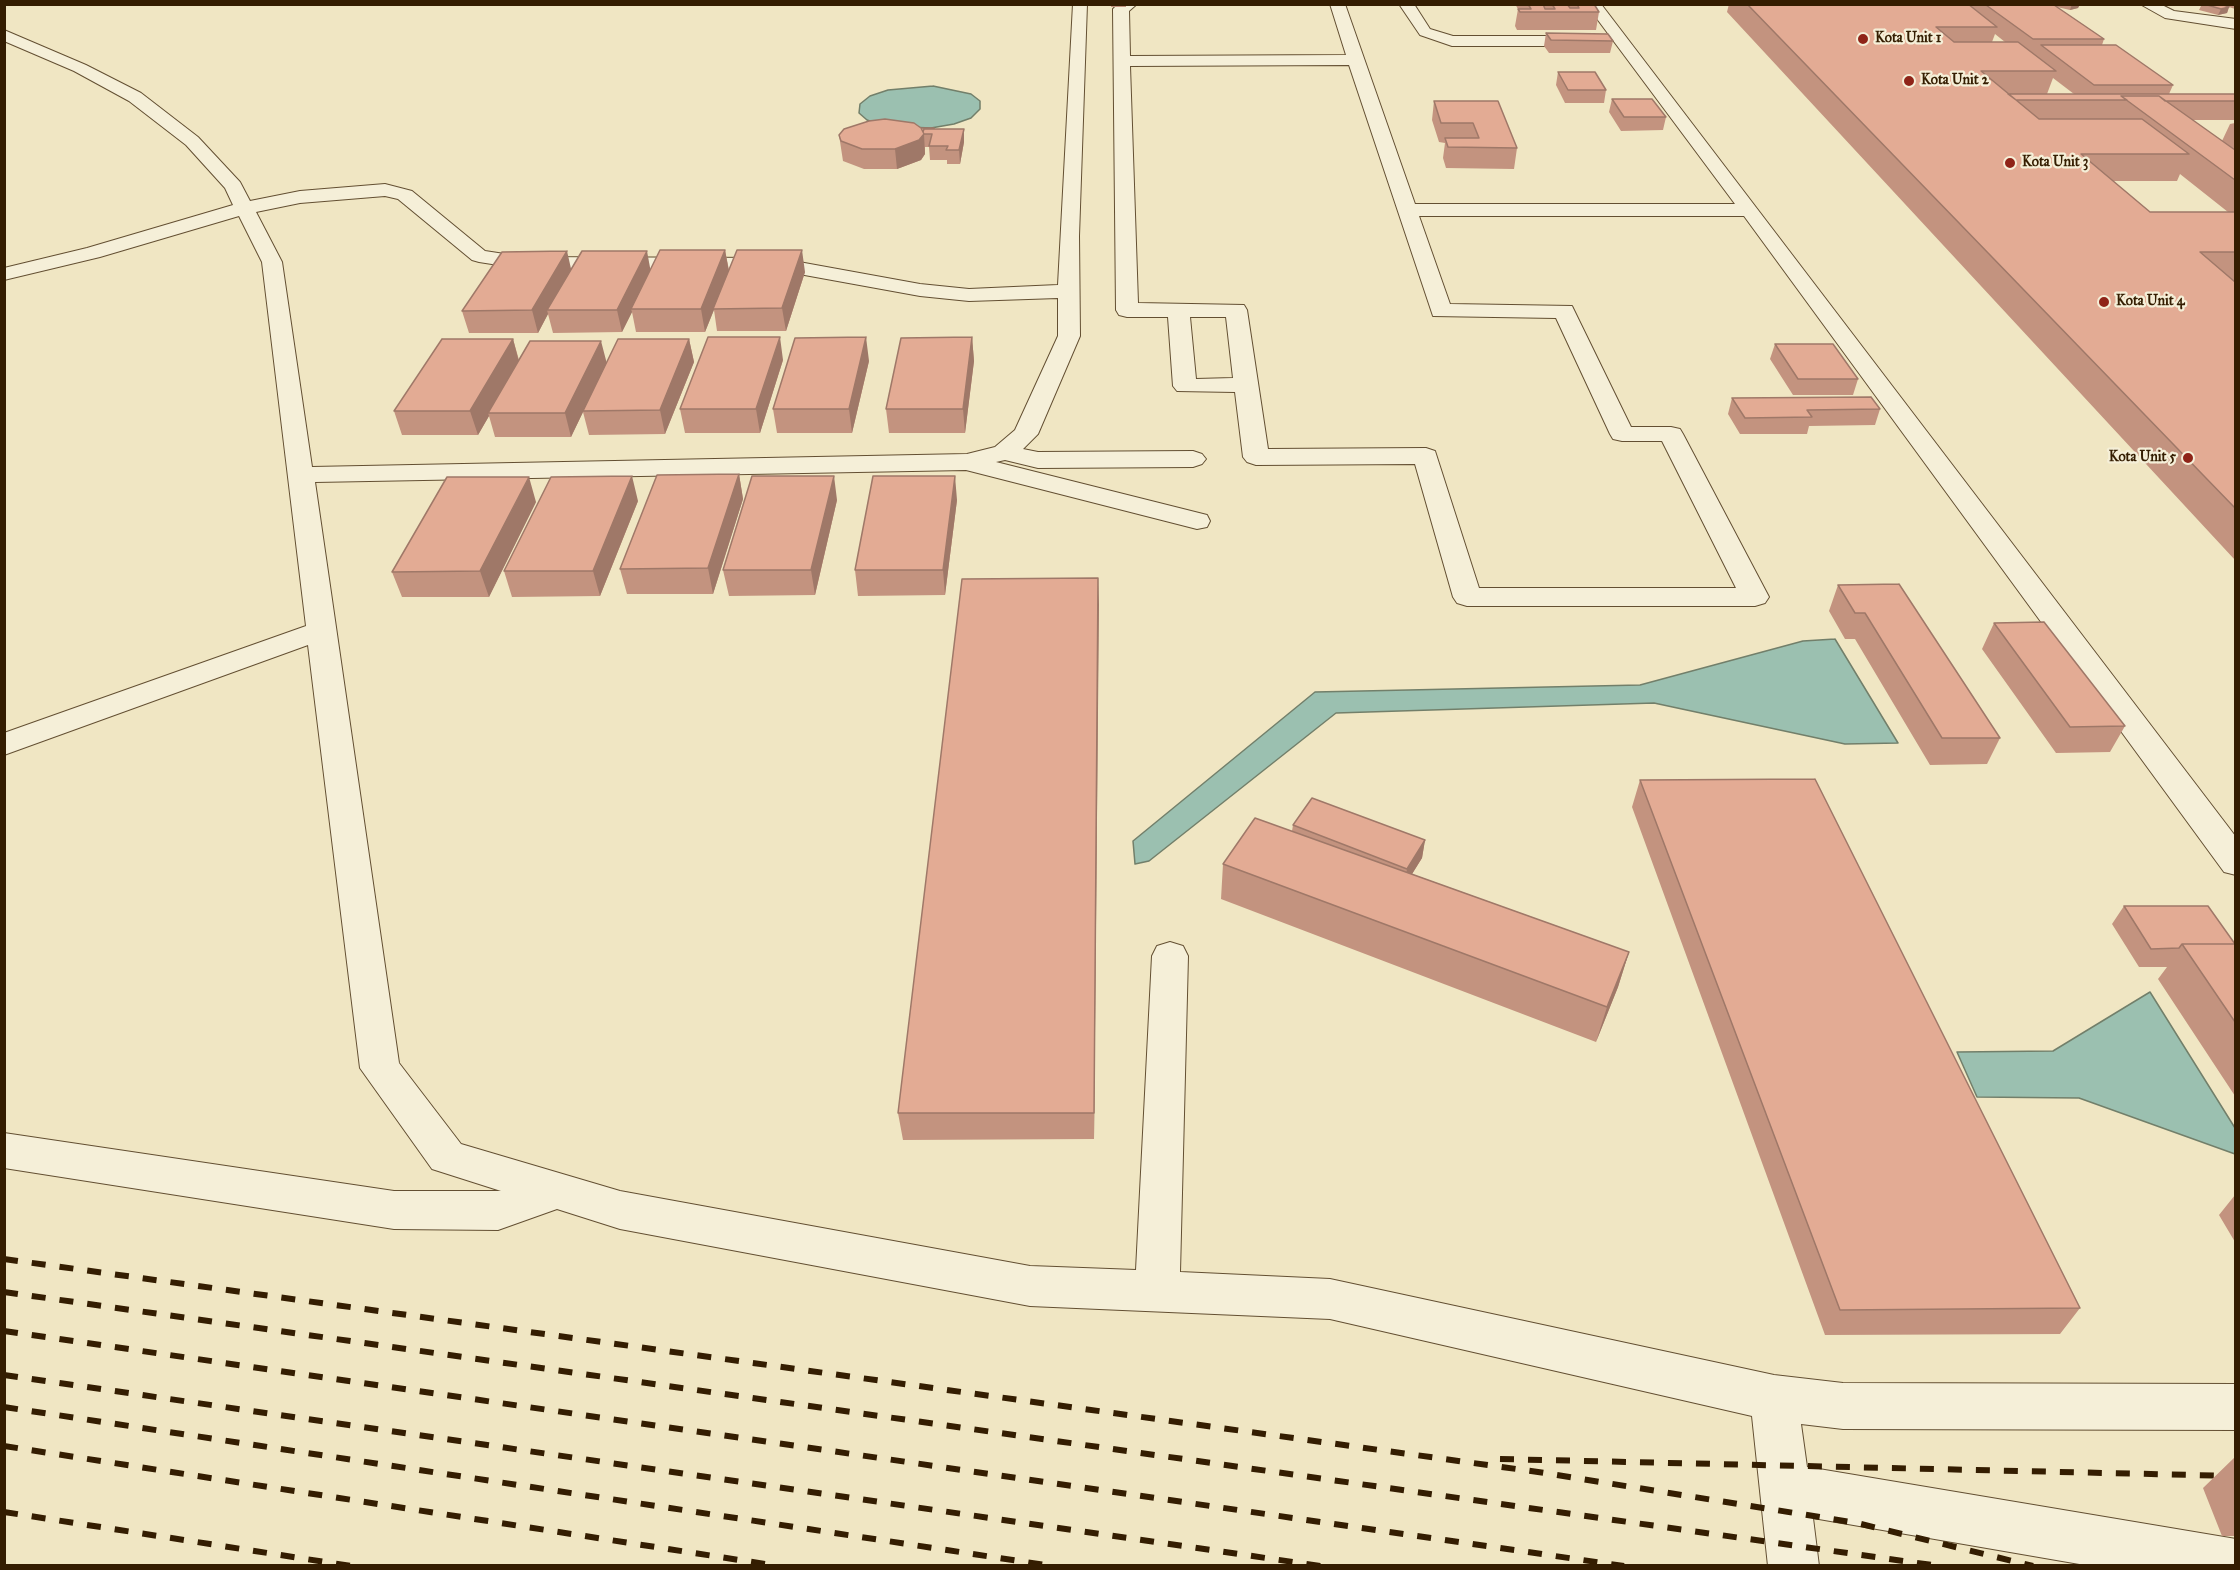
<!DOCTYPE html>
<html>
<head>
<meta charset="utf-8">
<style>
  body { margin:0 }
  #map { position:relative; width:2240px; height:1570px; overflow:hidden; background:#f0e6c3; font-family:"IM FELL Great Primer",serif }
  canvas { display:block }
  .frame { position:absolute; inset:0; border:6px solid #341d01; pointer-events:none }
</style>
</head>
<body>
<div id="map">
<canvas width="2240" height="1570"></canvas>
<div class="frame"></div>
</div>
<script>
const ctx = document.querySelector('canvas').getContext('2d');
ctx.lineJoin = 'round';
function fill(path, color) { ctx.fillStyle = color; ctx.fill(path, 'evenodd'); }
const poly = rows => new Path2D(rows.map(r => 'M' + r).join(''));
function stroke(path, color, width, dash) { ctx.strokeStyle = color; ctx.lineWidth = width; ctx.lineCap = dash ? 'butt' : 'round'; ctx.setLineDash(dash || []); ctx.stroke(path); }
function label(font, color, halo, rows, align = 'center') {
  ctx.font = font + ' "IM FELL Great Primer",serif'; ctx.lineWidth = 4.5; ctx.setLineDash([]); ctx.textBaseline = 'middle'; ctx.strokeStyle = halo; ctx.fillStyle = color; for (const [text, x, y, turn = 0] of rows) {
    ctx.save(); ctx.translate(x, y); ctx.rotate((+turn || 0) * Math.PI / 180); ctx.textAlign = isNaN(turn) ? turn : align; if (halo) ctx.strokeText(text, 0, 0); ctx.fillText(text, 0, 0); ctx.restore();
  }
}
const water = poly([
  [933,86,971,94,980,101,980,109,971,118,954,124,931,128,884,126,867,120,859,113,860,104,870,96,888,90,933,86],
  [1835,639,1898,743,1845,744,1654,703,1336,713,1149,861,1135,864,1133,841,1315,692,1640,685,1803,641,1835,639],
  [2150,992,2235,1128,2235,1154,2079,1098,1977,1097,1957,1052,2053,1051,2150,992]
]);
fill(water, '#9bc0b0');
stroke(water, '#727f6a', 1.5);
const minor = poly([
  [1073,4,1087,4,1079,236,1080,336,1038,434,1023,449,1038,452,1193,451,1202,454,1206,459,1202,464,1193,467,1038,468,1005,460,996,462,1207,515,1210,521,1207,527,1197,529,966,470,315,482,399,1063,461,1144,620,1191,1030,1266,1136,1270,1152,956,1157,946,1170,942,1183,946,1188,956,1180,1272,1330,1279,1774,1375,1843,1383,2236,1384,2236,1430,1843,1429,1801,1424,1807,1467,2236,1539,2236,1566,2091,1566,1813,1518,1819,1566,1768,1566,1752,1416,1330,1319,1030,1306,620,1229,557,1209,498,1230,394,1229,4,1168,4,1133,394,1191,501,1191,432,1169,360,1068,308,645,4,755,4,733,306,626,262,262,239,216,100,257,4,280,4,268,87,248,233,205,225,188,186,145,129,101,74,71,4,41,4,30,86,65,141,93,198,137,240,182,250,201,300,191,385,184,412,191,485,251,524,257,777,258,920,284,969,289,1058,285,1073,4],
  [385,196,398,199,472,260,479,262,524,269,777,270,920,296,969,301,1058,298,1058,336,1015,430,995,447,967,454,312,467,282,262,256,212,300,203,385,196],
  [1118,4,1137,4,1129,11,1130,56,1346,55,1330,4,1345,4,1415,204,1735,204,1586,4,1601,4,2236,837,2236,875,2224,872,1744,216,1419,216,1450,304,1572,306,1631,427,1671,427,1680,429,1683,434,1769,597,1765,603,1755,606,1467,606,1457,603,1453,597,1415,464,1256,465,1247,462,1243,457,1235,392,1177,391,1173,386,1168,317,1127,317,1119,315,1116,310,1113,9,1118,4],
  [1349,65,1433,316,1556,318,1610,434,1613,439,1622,441,1662,441,1736,588,1479,588,1435,451,1426,448,1268,449,1247,310,1244,305,1138,303,1130,66,1349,65],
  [1190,317,1226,317,1233,378,1196,379,1190,317],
  [1399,4,1414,4,1430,29,1453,36,1590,36,1598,41,1590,46,1452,46,1420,35,1399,4],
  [2140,4,2160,4,2174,11,2236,19,2236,29,2165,18,2140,4]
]);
stroke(minor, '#634f32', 2);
fill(minor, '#f5efd8');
stroke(poly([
  [4,1259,1538,1472,1857,1523,2033,1566],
  [4,1292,1939,1566],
  [4,1331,1624,1566],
  [4,1375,1321,1566],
  [4,1407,1052,1566],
  [4,1446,778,1566],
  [1500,1459,2236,1476],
  [4,1512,351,1566]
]), '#341d01', 6, [14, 14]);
fill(poly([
  [1111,4,1126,4,1126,7,1111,7],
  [1515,4,1594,4,1599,12,1596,30,1517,30,1515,26,1518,9],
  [1729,4,2080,4,2078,8,2070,10,2057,7,2104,39,2102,45,2173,85,2169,94,2235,94,2235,120,2193,120,2222,141,2230,124,2235,123,2235,281,2234,281,2235,282,2235,560,1727,12],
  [1995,34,2005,42,1992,42],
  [2053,78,2074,94,2047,94],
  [2180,174,2228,212,2150,212,2113,181,2177,181],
  [2202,4,2235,4,2235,9,2229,7,2227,13,2218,15,2199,10],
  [1546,33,1613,41,1610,53,1549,53,1544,46],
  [1558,72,1606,90,1604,103,1565,103,1556,85],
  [1612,99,1666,117,1663,130,1621,131,1609,112],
  [1434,101,1517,148,1514,169,1446,168,1443,158,1445,143,1439,142,1432,120],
  [921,128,934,129,964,142,960,164,947,164,947,160,930,160,929,147,925,147,925,154,921,160,897,169,864,169,843,161,839,135],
  [725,250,729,270,805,272,786,331,717,331,714,310,705,332,636,332,632,312,622,332,553,333,548,314,538,333,469,333,462,311,571,269,651,270],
  [972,337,974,361,965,433,889,433,886,409],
  [513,339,519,360,606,363,689,339,694,362,665,434,589,435,583,412,571,437,495,437,489,416,478,435,402,435,394,411],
  [1775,344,1858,379,1853,395,1793,395,1770,359],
  [783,360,760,433,685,433,680,409],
  [869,361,852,433,777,433,773,409],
  [1732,398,1880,409,1875,425,1809,426,1807,434,1740,434,1728,414],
  [739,474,743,499,713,594,627,594,620,569],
  [837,500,815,595,729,596,723,570],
  [957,500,945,595,858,596,855,570],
  [638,501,600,596,512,597,504,571],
  [536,502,489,597,402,597,392,572],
  [1098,578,1094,1139,903,1140,898,1113],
  [1838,585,2000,738,1987,764,1930,765,1855,639,1845,639,1829,611],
  [1994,623,2125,726,2110,752,2056,753,1982,649],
  [1640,780,2080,1308,2060,1334,1825,1335,1632,807],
  [1293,825,1425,840,1422,858,1412,874,1629,952,1618,987,1596,1042,1221,899,1223,864,1292,831],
  [2124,906,2235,944,2235,1096,2158,979,2167,967,2139,967,2112,924],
  [2235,1195,2235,1242,2219,1215],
  [2235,1457,2235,1536,2222,1536,2203,1488]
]), '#c3937f');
fill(poly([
  [2072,4,2080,4,2078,8,2070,10],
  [2229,7,2227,13,2218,15,2221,9],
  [964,129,964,142,960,164,959,150],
  [924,134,925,154,921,160,897,169,895,149],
  [725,250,729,272,705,332,701,309],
  [802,250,805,272,786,331,782,308],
  [567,251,572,273,547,310,548,314,538,333,532,310],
  [647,251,651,273,631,309,632,312,622,332,617,310],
  [780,337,783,360,760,433,756,409],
  [866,337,869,361,852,433,849,409],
  [972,337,974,361,965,433,963,409],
  [513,339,519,362,488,413,489,416,478,435,470,411],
  [689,339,694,362,665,434,660,410],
  [601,341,607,364,583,411,583,412,571,437,565,413],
  [739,474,743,499,713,594,708,568],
  [632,476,638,501,600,596,593,571],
  [834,476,837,500,815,595,811,570],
  [955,476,957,500,945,595,943,570],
  [529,477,536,502,489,597,480,571],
  [1098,578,1099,604,1094,1139,1094,1113],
  [1425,840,1422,858,1404,887,1407,869],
  [1629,952,1618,987,1596,1042,1607,1007]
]), '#9f7868');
const building = poly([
  [1528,4,1543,4,1545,9,1555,9,1552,4,1567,4,1570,8,1579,8,1577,4,1594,4,1599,12,1520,12,1518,9,1531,9,1528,4],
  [1747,4,1968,4,1997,27,1936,27,1954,42,2018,42,2056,71,1981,71,2039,119,2142,119,2189,154,2081,154,2150,212,2235,212,2235,252,2200,252,2235,282,2235,508,1747,4],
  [2204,4,2221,4,2229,7,2221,9,2204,4],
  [1986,5,2054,5,2104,39,2033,39,1986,5],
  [1546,33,1608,34,1613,41,1551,40,1546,33],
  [2041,45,2116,45,2173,85,2094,85,2041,45],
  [1558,72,1595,72,1606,90,1568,90,1558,72],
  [2008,94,2235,94,2235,101,2165,101,2159,96,2121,96,2127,100,2016,100,2008,94],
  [2121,96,2159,96,2235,150,2235,180,2121,96],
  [1612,99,1652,99,1666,117,1624,117,1612,99],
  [1434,101,1498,101,1517,148,1448,147,1445,138,1479,138,1473,123,1441,123,1434,101],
  [885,119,914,123,921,128,924,134,919,140,895,149,862,149,841,141,839,135,844,129,869,121,885,119],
  [921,128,934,128,934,129,924,129,923,132,921,128],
  [924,129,964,129,959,150,946,150,948,146,929,146,932,134,924,134,923,132,924,129],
  [660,250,725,250,701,309,631,309,660,250],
  [737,250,802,250,782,308,713,309,737,250],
  [567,251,532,310,462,311,502,252,567,251],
  [582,251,647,251,617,310,547,310,582,251],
  [708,337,780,337,756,409,680,409,708,337],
  [866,337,849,409,773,409,795,338,866,337],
  [972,337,963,409,886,409,901,338,972,337],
  [442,339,513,339,470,411,394,411,442,339],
  [618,339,689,339,660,410,583,411,618,339],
  [530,341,601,341,565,413,488,413,530,341],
  [1775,344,1833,344,1858,379,1798,379,1775,344],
  [1871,397,1880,409,1807,410,1812,417,1745,418,1732,398,1871,397],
  [739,474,708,568,620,569,657,475,739,474],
  [632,476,593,571,504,571,551,477,632,476],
  [752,476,834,476,811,570,723,570,752,476],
  [873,476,955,476,943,570,855,570,873,476],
  [447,477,529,477,480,571,392,572,447,477],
  [1098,578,1094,1113,898,1113,962,579,1098,578],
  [1899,584,2000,738,1942,738,1865,613,1855,613,1838,585,1899,584],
  [2044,622,2125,726,2070,727,1994,623,2044,622],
  [1815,779,2080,1308,1840,1310,1640,780,1815,779],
  [1312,798,1425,840,1407,869,1293,825,1312,798],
  [1255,818,1629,952,1607,1007,1223,864,1255,818],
  [2124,906,2208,906,2235,944,2182,944,2179,948,2151,949,2124,906],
  [2182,944,2235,944,2235,1022,2182,944]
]);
fill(building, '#e3ab94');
stroke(building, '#9f7868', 1.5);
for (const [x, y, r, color] of [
  [1863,39,6,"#8f2418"],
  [1909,81,6,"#8f2418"],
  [2010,163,6,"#8f2418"],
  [2104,302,6,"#8f2418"],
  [2188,458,6,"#8f2418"]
]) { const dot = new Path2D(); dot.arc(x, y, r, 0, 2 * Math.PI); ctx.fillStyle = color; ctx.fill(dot); stroke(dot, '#f5efd8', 2); }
label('bold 14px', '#341d01', '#f5efd8', [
  ["Kota Unit 1",1875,39],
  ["Kota Unit 2",1921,81],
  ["Kota Unit 3",2022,163],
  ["Kota Unit 4",2116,302],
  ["Kota Unit 5",2176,458,"right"]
], 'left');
</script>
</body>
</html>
